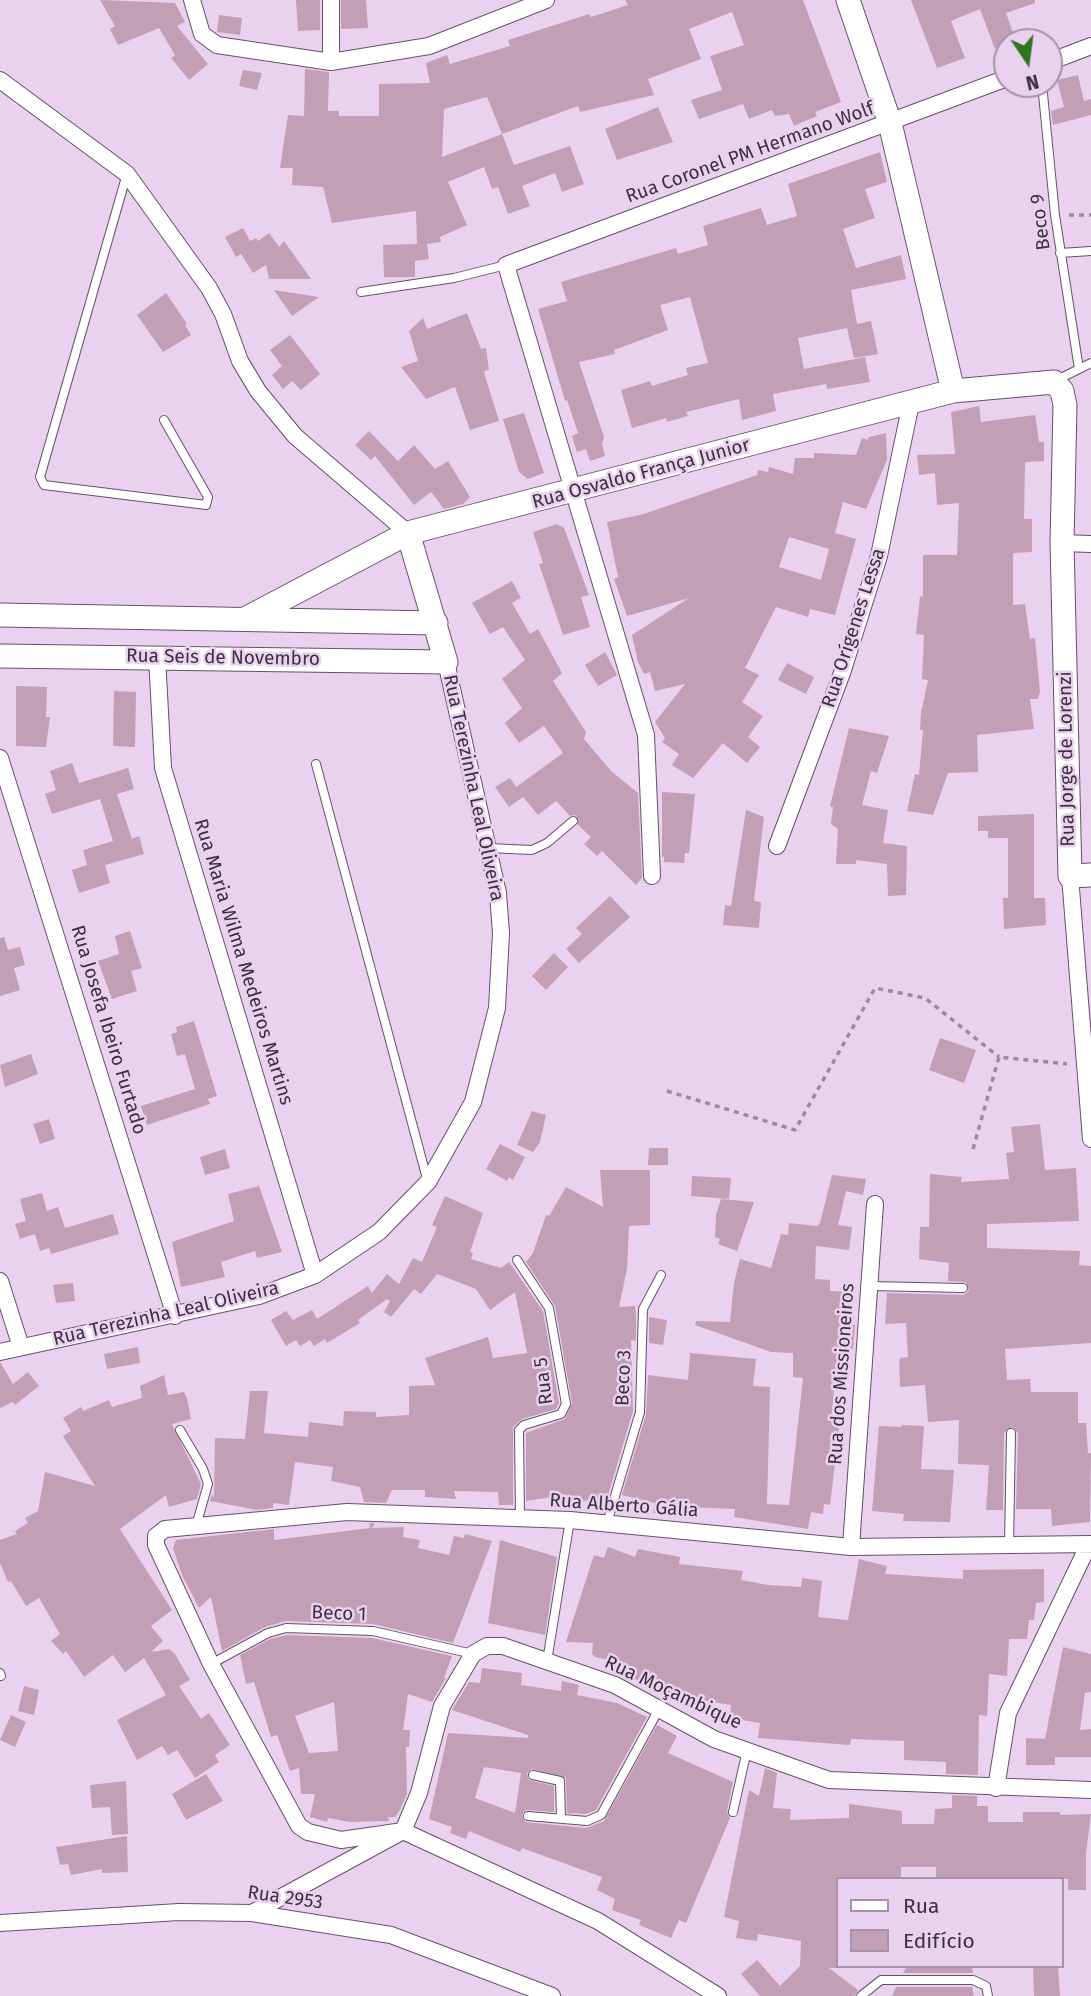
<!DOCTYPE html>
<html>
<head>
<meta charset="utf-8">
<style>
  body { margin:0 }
  #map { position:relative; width:1091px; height:1996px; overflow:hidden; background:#ebd1f0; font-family:"Fira Sans",sans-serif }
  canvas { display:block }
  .legend { position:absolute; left:836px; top:1877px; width:228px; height:91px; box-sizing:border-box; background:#ebd1f0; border:2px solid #a591a8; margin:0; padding:9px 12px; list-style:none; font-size:21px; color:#3b303d }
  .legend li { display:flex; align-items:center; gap:14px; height:35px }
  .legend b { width:35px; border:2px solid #a591a8 }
  .north { position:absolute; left:993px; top:28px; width:70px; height:70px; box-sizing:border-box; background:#ebd1f0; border:2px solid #a591a8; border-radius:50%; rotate:167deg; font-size:19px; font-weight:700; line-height:28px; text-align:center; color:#3b303d }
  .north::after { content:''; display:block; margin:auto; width:24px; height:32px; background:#2c771d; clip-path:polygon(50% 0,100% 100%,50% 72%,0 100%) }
</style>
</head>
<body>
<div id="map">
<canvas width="1091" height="1996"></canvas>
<ul class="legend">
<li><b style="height:9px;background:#fff"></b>Rua</li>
<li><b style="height:19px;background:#c29fb4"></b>Edifício</li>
</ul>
<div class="north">N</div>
</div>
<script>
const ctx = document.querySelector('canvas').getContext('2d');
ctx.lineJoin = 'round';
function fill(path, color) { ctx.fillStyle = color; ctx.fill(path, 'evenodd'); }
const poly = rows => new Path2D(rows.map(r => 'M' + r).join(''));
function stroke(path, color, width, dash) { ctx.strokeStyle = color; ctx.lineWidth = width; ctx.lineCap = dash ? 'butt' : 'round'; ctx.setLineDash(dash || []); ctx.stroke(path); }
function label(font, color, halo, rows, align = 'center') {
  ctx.font = font + ' "Fira Sans",sans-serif'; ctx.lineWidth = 5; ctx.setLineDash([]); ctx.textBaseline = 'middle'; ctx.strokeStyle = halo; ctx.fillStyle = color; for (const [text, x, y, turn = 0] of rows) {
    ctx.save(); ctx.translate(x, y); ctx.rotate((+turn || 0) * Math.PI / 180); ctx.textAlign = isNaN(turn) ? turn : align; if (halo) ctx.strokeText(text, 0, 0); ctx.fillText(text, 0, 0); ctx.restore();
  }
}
fill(poly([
  [100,0,175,3,185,22,177,26,208,64,189,80,171,58,175,55,159,28,118,45,110,29,115,26],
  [296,0,320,0,320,30,298,31],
  [341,0,366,0,368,28,341,29],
  [625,0,803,0,841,102,815,112,817,116,794,126,789,114,775,116,772,110,749,119,743,104,699,119,691,100,722,90,710,56,744,45,732,12,689,29,701,59,648,79,654,95,580,112,578,106,502,134,514,165,570,146,584,184,562,192,555,173,522,186,530,206,508,214,498,187,492,189,484,167,448,182,467,225,440,237,441,242,427,244,429,259,415,261,415,277,384,277,383,245,417,244,416,211,332,223,323,187,292,185,293,168,280,168,288,115,304,116,305,69,329,72,328,111,339,111,339,116,379,116,379,84,430,83,426,63,447,55,450,64,510,46,508,40,589,14,591,17,628,5],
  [487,97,502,134,442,157,444,109],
  [911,0,1035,0,1035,3,1006,13,1016,41,1007,42,995,49,980,9,951,21,965,58,937,68],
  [219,15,242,18,240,35,217,32],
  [243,70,262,73,257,90,239,86],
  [1078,75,1084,101,1091,99,1091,115,1053,125,1051,111,1064,107,1057,80],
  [658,107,673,142,617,160,605,129],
  [880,152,887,182,865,189,875,218,843,229,856,268,901,255,906,279,851,290,857,324,871,321,878,354,854,358,847,328,798,338,804,369,865,357,870,382,827,389,826,384,773,394,776,411,742,420,739,399,686,412,688,416,667,422,666,418,632,428,621,390,650,381,652,386,688,375,686,368,708,363,690,297,660,305,668,330,614,350,615,354,579,362,604,437,602,444,605,456,590,461,586,449,577,452,572,436,578,433,567,400,565,401,538,309,567,301,561,282,676,248,678,254,708,245,703,226,761,208,767,225,797,216,788,184],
  [243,228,250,241,256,238,258,241,269,233,279,247,284,241,311,279,269,279,266,265,253,273,241,254,236,257,225,237],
  [274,290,319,297,292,316],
  [166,293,187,324,185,325,191,335,163,352,137,315],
  [467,313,481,349,486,348,489,370,484,371,485,376,499,421,470,430,455,387,426,399,401,367,418,361,409,331,423,318,427,329],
  [290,335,320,374,301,390,292,381,283,389,272,375,282,366,270,350],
  [979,406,981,422,1035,415,1039,442,1044,442,1044,461,1025,462,1024,519,1032,519,1032,552,1013,553,1013,605,1025,604,1030,639,1035,638,1040,692,1038,699,1030,699,1034,729,977,735,978,772,948,773,933,815,907,811,915,774,919,775,923,730,920,730,921,713,928,680,922,679,924,635,916,634,920,596,923,597,923,555,957,555,959,503,937,505,935,473,919,475,917,455,955,454,951,412],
  [524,413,544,473,528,479,519,472,503,419],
  [369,431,398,461,414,445,435,469,448,461,470,497,463,504,444,509,431,492,414,505,375,456,371,460,355,445],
  [886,433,887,460,866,509,843,502,835,533,856,539,835,615,810,609,808,617,776,607,745,668,759,675,742,702,763,716,748,737,760,747,747,763,723,743,693,778,672,765,679,754,662,742,665,738,655,722,685,684,655,691,650,672,644,674,638,662,632,635,689,598,627,616,614,579,618,577,607,522,644,514,757,475,758,470,768,472,769,467,793,474,795,458,814,458,814,453,856,455,862,438,868,440,869,437],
  [789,537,829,549,821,580,779,567],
  [557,524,564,528,589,595,581,597,590,627,563,635,539,564,543,563,533,532],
  [512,581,521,598,512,603,530,634,538,629,562,673,553,681,586,732,584,739,611,771,638,793,642,878,636,885,602,851,597,856,584,844,591,837,578,825,576,815,570,816,556,801,538,815,520,793,523,797,509,807,495,787,510,778,516,787,563,753,544,726,519,743,505,723,522,708,502,679,525,660,503,627,490,634,472,603],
  [605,652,617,675,598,686,585,665],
  [787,663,814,677,806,694,778,680],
  [16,686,47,687,46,717,50,717,46,747,16,746],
  [114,691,136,692,135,747,113,746],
  [849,728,889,736,877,773,871,771,862,805,888,810,883,843,907,846,906,895,888,896,887,864,856,860,856,864,836,864,838,829,831,824,833,807,830,806],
  [72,763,79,783,128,768,134,789,117,794,132,839,139,836,144,854,105,865,110,883,79,893,72,870,87,865,83,850,113,841,100,799,52,814,45,794,56,790,50,771],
  [662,792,695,794,689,853,685,853,684,863,664,862,664,856,662,858],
  [746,810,764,817,754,901,761,902,759,928,723,925,725,905,731,906],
  [1034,814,1034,898,1045,898,1046,925,1004,929,1003,898,1008,898,1008,838,988,838,988,831,978,831,978,816],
  [610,896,630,917,579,963,566,949,582,934,576,928],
  [130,931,142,968,131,971,137,991,112,999,98,961,119,954,115,936],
  [4,937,8,950,20,947,25,965,14,968,20,990,0,996,0,938],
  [554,953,568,967,546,990,532,976],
  [194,1021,217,1096,208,1099,210,1104,147,1125,141,1106,195,1089,185,1054,177,1056,171,1034,177,1032,176,1027],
  [940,1038,976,1050,964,1083,929,1070],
  [31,1054,38,1074,5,1087,0,1065],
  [532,1111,546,1115,540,1142,533,1152,517,1145],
  [49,1119,55,1139,40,1144,33,1124],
  [1040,1124,1045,1170,1076,1168,1079,1221,987,1224,987,1248,1080,1251,1079,1265,1091,1266,1091,1343,1005,1349,1007,1380,1030,1379,1031,1392,1078,1392,1078,1423,1086,1423,1088,1453,1091,1453,1090,1522,1052,1526,1051,1509,1016,1509,1018,1433,1012,1427,1004,1433,1003,1510,986,1510,989,1465,958,1464,959,1420,928,1422,925,1385,900,1387,899,1362,900,1358,908,1357,906,1323,885,1324,887,1293,963,1295,969,1291,966,1282,948,1281,949,1263,919,1259,920,1227,929,1227,930,1174,962,1177,961,1182,1009,1179,1006,1153,1014,1152,1011,1127],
  [500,1144,525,1157,513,1180,509,1177,507,1181,486,1169],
  [649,1148,668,1148,668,1165,648,1165],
  [225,1149,230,1168,205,1175,200,1157],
  [600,1170,650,1170,650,1225,629,1226,627,1269,619,1307,635,1306,636,1315,636,1341,631,1340,633,1411,607,1499,577,1501,578,1505,553,1508,552,1497,526,1501,526,1433,565,1419,572,1403,555,1306,526,1262,533,1253,546,1215,549,1216,566,1187,603,1207],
  [832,1175,866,1179,863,1195,846,1191,838,1225,852,1227,849,1250,816,1246,815,1279,830,1280,830,1291,849,1292,848,1324,855,1325,853,1349,842,1346,841,1352,838,1352,831,1420,840,1421,830,1505,824,1504,823,1514,811,1512,808,1529,734,1517,735,1509,689,1507,686,1517,653,1513,655,1503,622,1495,646,1414,648,1375,688,1380,690,1353,756,1359,753,1386,770,1387,767,1504,789,1505,803,1378,793,1377,793,1353,771,1352,695,1325,696,1321,730,1322,734,1283,740,1259,771,1268,781,1234,788,1235,789,1223,817,1226,820,1223],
  [692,1176,731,1178,729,1199,691,1196],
  [259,1186,282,1252,257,1258,255,1251,221,1262,225,1277,181,1287,172,1242,234,1221,228,1194],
  [42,1193,47,1211,58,1207,65,1228,113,1214,119,1234,51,1254,49,1248,40,1251,35,1234,20,1239,15,1224,26,1221,20,1199],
  [445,1196,483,1213,470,1252,473,1253,471,1259,501,1268,509,1262,543,1311,559,1403,556,1409,522,1419,513,1427,513,1505,499,1505,498,1492,454,1491,456,1499,425,1497,425,1490,392,1490,386,1503,364,1502,360,1487,331,1481,333,1467,295,1462,289,1505,273,1503,273,1508,257,1510,210,1501,212,1494,214,1498,215,1438,245,1439,250,1391,268,1391,264,1433,308,1437,309,1422,343,1426,344,1411,376,1412,376,1417,409,1415,409,1386,435,1385,425,1358,488,1337,493,1358,527,1353,515,1292,490,1310,476,1289,437,1274,421,1294,414,1289,391,1317,384,1312,390,1301,387,1299,358,1320,360,1323,327,1343,325,1339,314,1346,310,1340,300,1346,296,1340,286,1346,276,1329,271,1320,286,1311,293,1320,312,1310,317,1319,368,1286,372,1293,387,1274,399,1284,413,1258,422,1262,437,1227,432,1225],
  [721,1199,754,1202,737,1251,718,1244,720,1239,715,1237,716,1215],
  [73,1283,75,1301,56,1303,53,1285],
  [649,1317,667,1320,663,1345,649,1343],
  [138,1347,140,1363,107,1369,104,1354],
  [0,1362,13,1384,28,1372,39,1386,15,1405,13,1402,0,1408],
  [164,1375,168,1395,184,1392,187,1398,191,1419,172,1424,201,1484,197,1499,169,1507,166,1495,120,1529,172,1610,151,1626,163,1641,151,1652,169,1649,175,1654,190,1680,179,1686,201,1719,209,1713,230,1745,215,1755,219,1762,195,1778,177,1750,168,1755,162,1746,137,1760,117,1720,166,1695,144,1658,125,1672,113,1655,84,1677,66,1651,63,1654,51,1641,60,1634,39,1598,26,1606,11,1581,8,1582,0,1563,0,1540,17,1534,15,1531,28,1523,25,1518,38,1511,45,1472,95,1486,63,1436,71,1431,63,1418,81,1407,83,1411,109,1400,112,1407,142,1398,140,1386],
  [902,1425,924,1426,921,1469,954,1470,950,1522,903,1521,904,1514,872,1511,879,1426,901,1427],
  [369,1523,375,1523,372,1528,404,1527,403,1537,420,1540,418,1548,449,1555,454,1536,464,1538,465,1534,492,1541,453,1643,373,1624,286,1621,265,1627,222,1651,211,1597,199,1608,182,1575,173,1548,176,1540,274,1529,274,1540,370,1528],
  [500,1540,557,1557,545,1635,488,1623],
  [608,1547,635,1557,638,1549,680,1557,679,1564,743,1571,741,1580,768,1585,801,1587,802,1578,822,1581,818,1617,848,1620,859,1559,887,1566,885,1574,963,1579,963,1570,1044,1569,1044,1602,1036,1603,1034,1620,1029,1620,1027,1639,1009,1639,1007,1676,989,1674,987,1716,979,1715,978,1775,946,1774,946,1762,904,1760,904,1741,851,1739,850,1745,758,1738,760,1723,730,1718,731,1705,658,1693,660,1683,631,1679,632,1672,623,1671,624,1664,595,1657,592,1654,593,1643,566,1642,594,1555,604,1558],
  [287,1635,372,1638,452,1656,444,1678,446,1678,432,1702,408,1694,403,1730,410,1730,409,1747,406,1747,407,1794,400,1810,395,1817,388,1817,389,1821,349,1822,328,1818,327,1822,310,1817,315,1794,301,1794,299,1768,290,1771,277,1735,271,1737,254,1682,246,1684,240,1655,270,1639],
  [334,1702,338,1751,309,1753,295,1716],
  [1063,1647,1091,1654,1091,1692,1085,1693,1080,1730,1091,1729,1091,1757,1055,1757,1055,1765,1026,1765,1026,1738,1045,1739],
  [482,1668,522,1673,521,1685,561,1691,562,1681,579,1685,577,1695,617,1703,647,1717,596,1810,586,1814,567,1813,566,1778,532,1769,527,1773,529,1780,554,1786,554,1812,526,1810,522,1815,525,1822,586,1828,604,1821,657,1725,677,1736,668,1753,733,1782,727,1811,730,1818,686,1923,679,1920,671,1938,639,1925,641,1920,612,1910,615,1899,597,1890,602,1877,522,1848,520,1852,469,1831,466,1839,450,1833,452,1827,429,1819,448,1733,528,1738,528,1735,452,1710,469,1682,480,1683],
  [484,1767,521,1773,515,1813,475,1798],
  [24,1686,39,1690,34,1715,18,1711],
  [11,1715,26,1722,15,1747,0,1740],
  [765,1768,777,1773,773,1808,791,1809,790,1820,849,1818,849,1804,902,1811,902,1824,934,1824,935,1809,952,1808,952,1795,977,1796,977,1806,988,1806,988,1822,1023,1822,1023,1812,1060,1812,1060,1815,1091,1814,1086,1853,1086,1890,1068,1890,1068,1879,936,1879,936,1867,901,1867,901,1879,837,1879,837,1968,829,1968,858,1990,855,1996,760,1996,741,1974,757,1960,780,1986,800,1966,801,1941,758,1934,757,1941,736,1938,739,1921,724,1917,749,1790,759,1796],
  [206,1774,223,1801,186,1820,172,1794],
  [126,1781,128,1834,112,1835,110,1807,92,1808,90,1785],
  [127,1836,128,1872,102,1873,102,1869,71,1875,68,1864,60,1865,56,1847],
  [907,1966,972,1966,973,1973,903,1973],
  [1033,1966,1058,1966,1060,1996,1034,1996],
  [896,1987,972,1987,974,1996,892,1996]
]), '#c29fb4');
const lane = poly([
  [1042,84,1055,215,1079,369,1057,380],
  [126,177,40,477,44,485,206,505,208,497,164,420],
  [1060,253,1091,251],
  [361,292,454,278,506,265],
  [1079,369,1091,363],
  [316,764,427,1179],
  [488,848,532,850,547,843,573,821],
  [517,1260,549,1308,566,1404,561,1414,524,1425,519,1430,520,1519],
  [870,1286,963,1288],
  [180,1430,203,1469,208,1484,196,1526],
  [607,1523,640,1412,643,1309,661,1275],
  [1009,1546,1011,1433],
  [547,1661,570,1520],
  [211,1664,268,1633,286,1628,373,1631,473,1654],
  [0,1673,1,1676],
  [533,1775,560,1781,561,1818],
  [733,1812,747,1750],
  [528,1816,587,1821,601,1815,659,1709],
  [861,1996,881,1980,973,1980,986,1986,988,1996]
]);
const street = poly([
  [192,0,202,34,217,45,331,62,429,46,546,0],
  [331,0,331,62],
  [1049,62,1091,46],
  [0,80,127,174,209,288,223,314,240,361,258,391,295,436,408,533],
  [1062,543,1091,544],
  [157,657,163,768,315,1275],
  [0,758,175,1316],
  [777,846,842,673,879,556,911,403],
  [652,876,646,735,506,265,1007,78],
  [1070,876,1091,1139],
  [0,1281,21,1347],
  [0,1352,259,1296,315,1275,379,1232,428,1182,473,1102,497,1008,501,933,498,893,446,662],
  [851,1547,875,1204],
  [996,1788,1008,1713,1089,1544],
  [252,1913,403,1831,419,1793,442,1706,473,1654,487,1646,503,1646,615,1685,714,1739,829,1780,1091,1790],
  [0,1923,179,1912,252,1913,391,1935,552,1996],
  [718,1996,598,1921,403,1831,341,1840,308,1832,299,1826,211,1664,156,1545,156,1536,165,1529,347,1512,570,1520,851,1547,1091,1544]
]);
const secondary = poly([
  [848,0,890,123,953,391],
  [0,615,436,623],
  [245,619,408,533,953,391,1054,382,1062,391,1065,405,1062,543,1070,876,1091,875],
  [0,656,446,662,408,533]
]);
stroke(lane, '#66506b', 10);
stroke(street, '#66506b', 18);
stroke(secondary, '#66506b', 25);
stroke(poly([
  [1069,215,1091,215],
  [667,1091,795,1130,875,988,925,998,999,1057],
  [973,1149,999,1057,1067,1064]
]), '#9c89a0', 3.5, [5, 5]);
stroke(lane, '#fff', 8);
stroke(street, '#fff', 16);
stroke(secondary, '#fff', 23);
label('19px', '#3b303d', '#ebd1f0', [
  ["Rua Coronel PM Hermano Wolf",750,153,-20],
  ["Beco 9",1041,222,-97],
  ["Rua Osvaldo França Junior",641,474,-15],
  ["Rua Orígenes Lessa",854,628,-72],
  ["Rua Seis de Novembro",223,658,1],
  ["Rua Jorge de Lorenzi",1067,759,-91],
  ["Rua Terezinha Leal Oliveira",473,788,78],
  ["Rua Maria Wilma Medeiros Martins",243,962,73],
  ["Rua Josefa Ibeiro Furtado",108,1030,73],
  ["Rua Terezinha Leal Oliveira",166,1314,-13],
  ["Rua dos Missioneiros",842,1374,-86],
  ["Beco 3",624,1378,-88],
  ["Rua 5",544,1381,-97],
  ["Rua Alberto Gália",624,1506,4],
  ["Beco 1",339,1614,2],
  ["Rua Moçambique",673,1693,25],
  ["Rua 2953",285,1898,8]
]);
</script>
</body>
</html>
